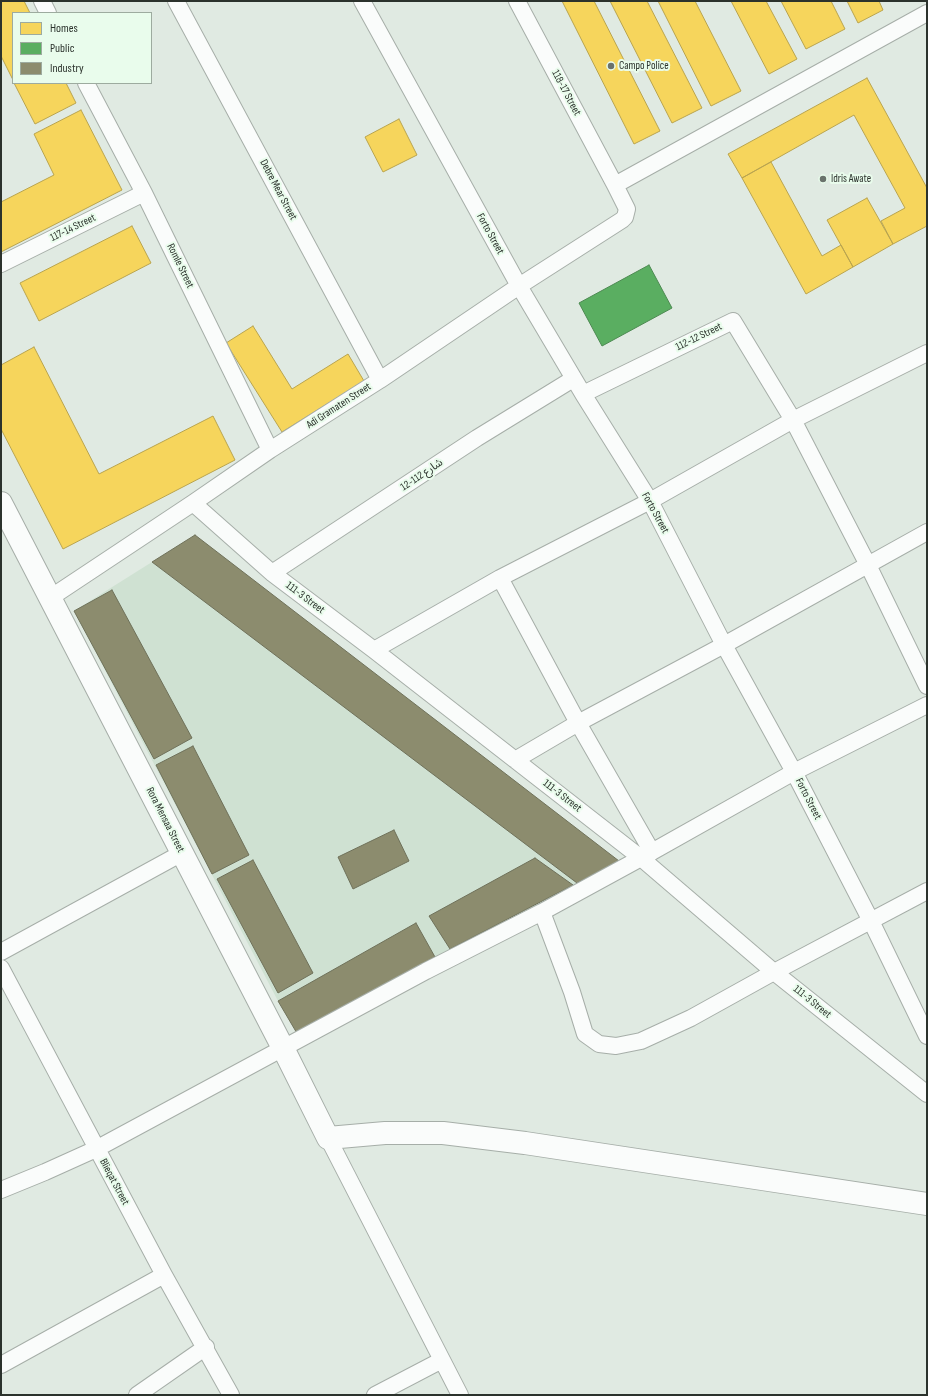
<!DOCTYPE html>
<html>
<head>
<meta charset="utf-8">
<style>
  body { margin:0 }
  #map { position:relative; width:928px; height:1396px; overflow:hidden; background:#e0eae2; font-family:"Sofia Sans Condensed",sans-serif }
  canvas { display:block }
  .frame { position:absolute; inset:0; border:2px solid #2b322c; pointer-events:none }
  .legend { position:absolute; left:12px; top:12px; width:140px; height:72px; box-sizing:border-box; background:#e9fcec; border:1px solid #9dab9f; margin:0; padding:5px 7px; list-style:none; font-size:12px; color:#2b322c }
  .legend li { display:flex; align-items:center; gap:8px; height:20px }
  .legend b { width:20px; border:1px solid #9dab9f }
</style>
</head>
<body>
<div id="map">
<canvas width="928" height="1396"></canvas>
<div class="frame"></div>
<ul class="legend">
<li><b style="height:11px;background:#f6d55c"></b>Homes</li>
<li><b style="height:11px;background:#5aae61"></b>Public</li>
<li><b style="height:11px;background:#8c8c6e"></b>Industry</li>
</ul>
</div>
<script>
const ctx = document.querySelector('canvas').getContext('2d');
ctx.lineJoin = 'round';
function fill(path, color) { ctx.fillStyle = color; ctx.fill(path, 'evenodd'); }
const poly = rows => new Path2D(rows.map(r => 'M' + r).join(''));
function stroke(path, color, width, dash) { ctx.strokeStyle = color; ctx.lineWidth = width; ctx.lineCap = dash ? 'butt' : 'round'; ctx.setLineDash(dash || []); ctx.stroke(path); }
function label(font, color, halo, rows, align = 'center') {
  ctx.font = font + ' "Sofia Sans Condensed","Noto Sans Arabic",sans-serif'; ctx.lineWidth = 4; ctx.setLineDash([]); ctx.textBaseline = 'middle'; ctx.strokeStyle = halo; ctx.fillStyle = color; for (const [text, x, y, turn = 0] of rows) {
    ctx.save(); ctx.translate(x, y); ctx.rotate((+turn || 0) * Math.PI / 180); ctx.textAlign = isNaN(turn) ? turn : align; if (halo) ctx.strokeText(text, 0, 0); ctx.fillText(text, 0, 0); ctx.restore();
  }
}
fill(poly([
  [195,535,619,861,298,1035,278,1001,74,611]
]), '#cfe1d2');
const homes = poly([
  [1,1,24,1,30,13,13,13,13,80,1,56,1,1],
  [562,1,594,1,660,131,634,144,562,1],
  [610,1,647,1,702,108,672,123,610,1],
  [658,1,695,1,741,91,711,106,658,1],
  [731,1,766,1,797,59,769,74,731,1],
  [781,1,831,1,845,29,806,49,781,1],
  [847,1,879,1,883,10,858,23,847,1],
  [867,78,927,188,927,226,893,244,881,221,905,208,854,115,742,178,728,154,867,78],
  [14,83,66,83,76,103,35,124,14,83],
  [81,110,122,190,1,252,1,202,54,175,34,134,81,110],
  [399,119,417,155,383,172,365,137,399,119],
  [771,162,822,256,841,245,853,267,806,294,742,178,771,162],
  [867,198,893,244,853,267,827,220,867,198],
  [132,226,151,263,39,321,20,283,132,226],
  [253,326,292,389,348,354,364,381,282,432,226,343,253,326],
  [34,347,99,474,213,416,235,460,63,549,1,429,1,365,34,347]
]);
fill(homes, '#f6d55c');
stroke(homes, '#b9a44e', 1);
const public = poly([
  [649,265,672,308,602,346,579,303,649,265]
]);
fill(public, '#5aae61');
stroke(public, '#4c8951', 1);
const industry = poly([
  [195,535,619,861,577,883,152,562,195,535],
  [112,590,192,738,154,759,74,611,112,590],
  [193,746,249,855,212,874,156,765,193,746],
  [394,830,409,861,353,889,338,857,394,830],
  [535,858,573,885,450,949,429,916,535,858],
  [253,860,313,973,278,993,217,879,253,860],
  [416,923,435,957,298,1035,278,1001,416,923]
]);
fill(industry, '#8c8c6e');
stroke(industry, '#6f715a', 1);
const minor = poly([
  [42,1,48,13],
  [176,1,380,380],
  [362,1,519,286,583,394,650,501,724,645,794,772,871,921,927,1036],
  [517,1,615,185],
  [86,83,144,193,270,450],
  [1,264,144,193],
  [583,394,733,321,793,420,868,565,927,686],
  [193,503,272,573,374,650,641,858,774,972,927,1094],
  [272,573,477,438,573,379],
  [500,578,578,723,652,852],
  [50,598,193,503,270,450,380,380,519,286,622,220,625,217,627,209,615,185,927,13],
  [374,650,500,578,650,501,793,420,927,353],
  [515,760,578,723,724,645,927,532],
  [542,912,572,992,585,1034,599,1044,616,1046,641,1041,691,1018,774,972,927,891],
  [1,952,182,853],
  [1,968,164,1275,231,1395],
  [328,1138,460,1395],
  [1,1190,45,1172,96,1149,426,971,542,912,641,858,794,772,927,705],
  [1,1365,164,1275],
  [137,1395,206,1347],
  [375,1395,442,1360]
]);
const secondary = poly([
  [1,503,283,1048,328,1138,385,1133,443,1133,525,1143,927,1204]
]);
stroke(minor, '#a6aea8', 18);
stroke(secondary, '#a6aea8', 24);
stroke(minor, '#fafcfb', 16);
stroke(secondary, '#fafcfb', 22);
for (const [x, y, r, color] of [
  [611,66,4,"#6a726c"],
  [823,179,4,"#6a726c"]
]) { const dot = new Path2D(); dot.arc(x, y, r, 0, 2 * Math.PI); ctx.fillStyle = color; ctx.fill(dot); stroke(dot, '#e9fcec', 1.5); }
label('11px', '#2b322c', '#e9fcec', [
  ["Campo Police",619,66],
  ["Idris Awate",831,179]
], 'left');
label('11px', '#2b322c', '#e9fcec', [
  ["118-17 Street",566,93,62],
  ["Debre Mear Street",278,190,62],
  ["117-14 Street",73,228,-26],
  ["Forto Street",490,234,61],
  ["Romle Street",180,266,64],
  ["112-12 Street",699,337,-26],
  ["Adi Gramaten Street",339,406,-33],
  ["شارع 112-12",422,475,-34],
  ["Forto Street",655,513,61],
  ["111-3 Street",305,598,37],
  ["111-3 Street",562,796,38],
  ["Forto Street",808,799,63],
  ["Rora Mensaa Street",165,820,63],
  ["111-3 Street",812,1002,39],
  ["Blieqat Street",114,1182,62]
]);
</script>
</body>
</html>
